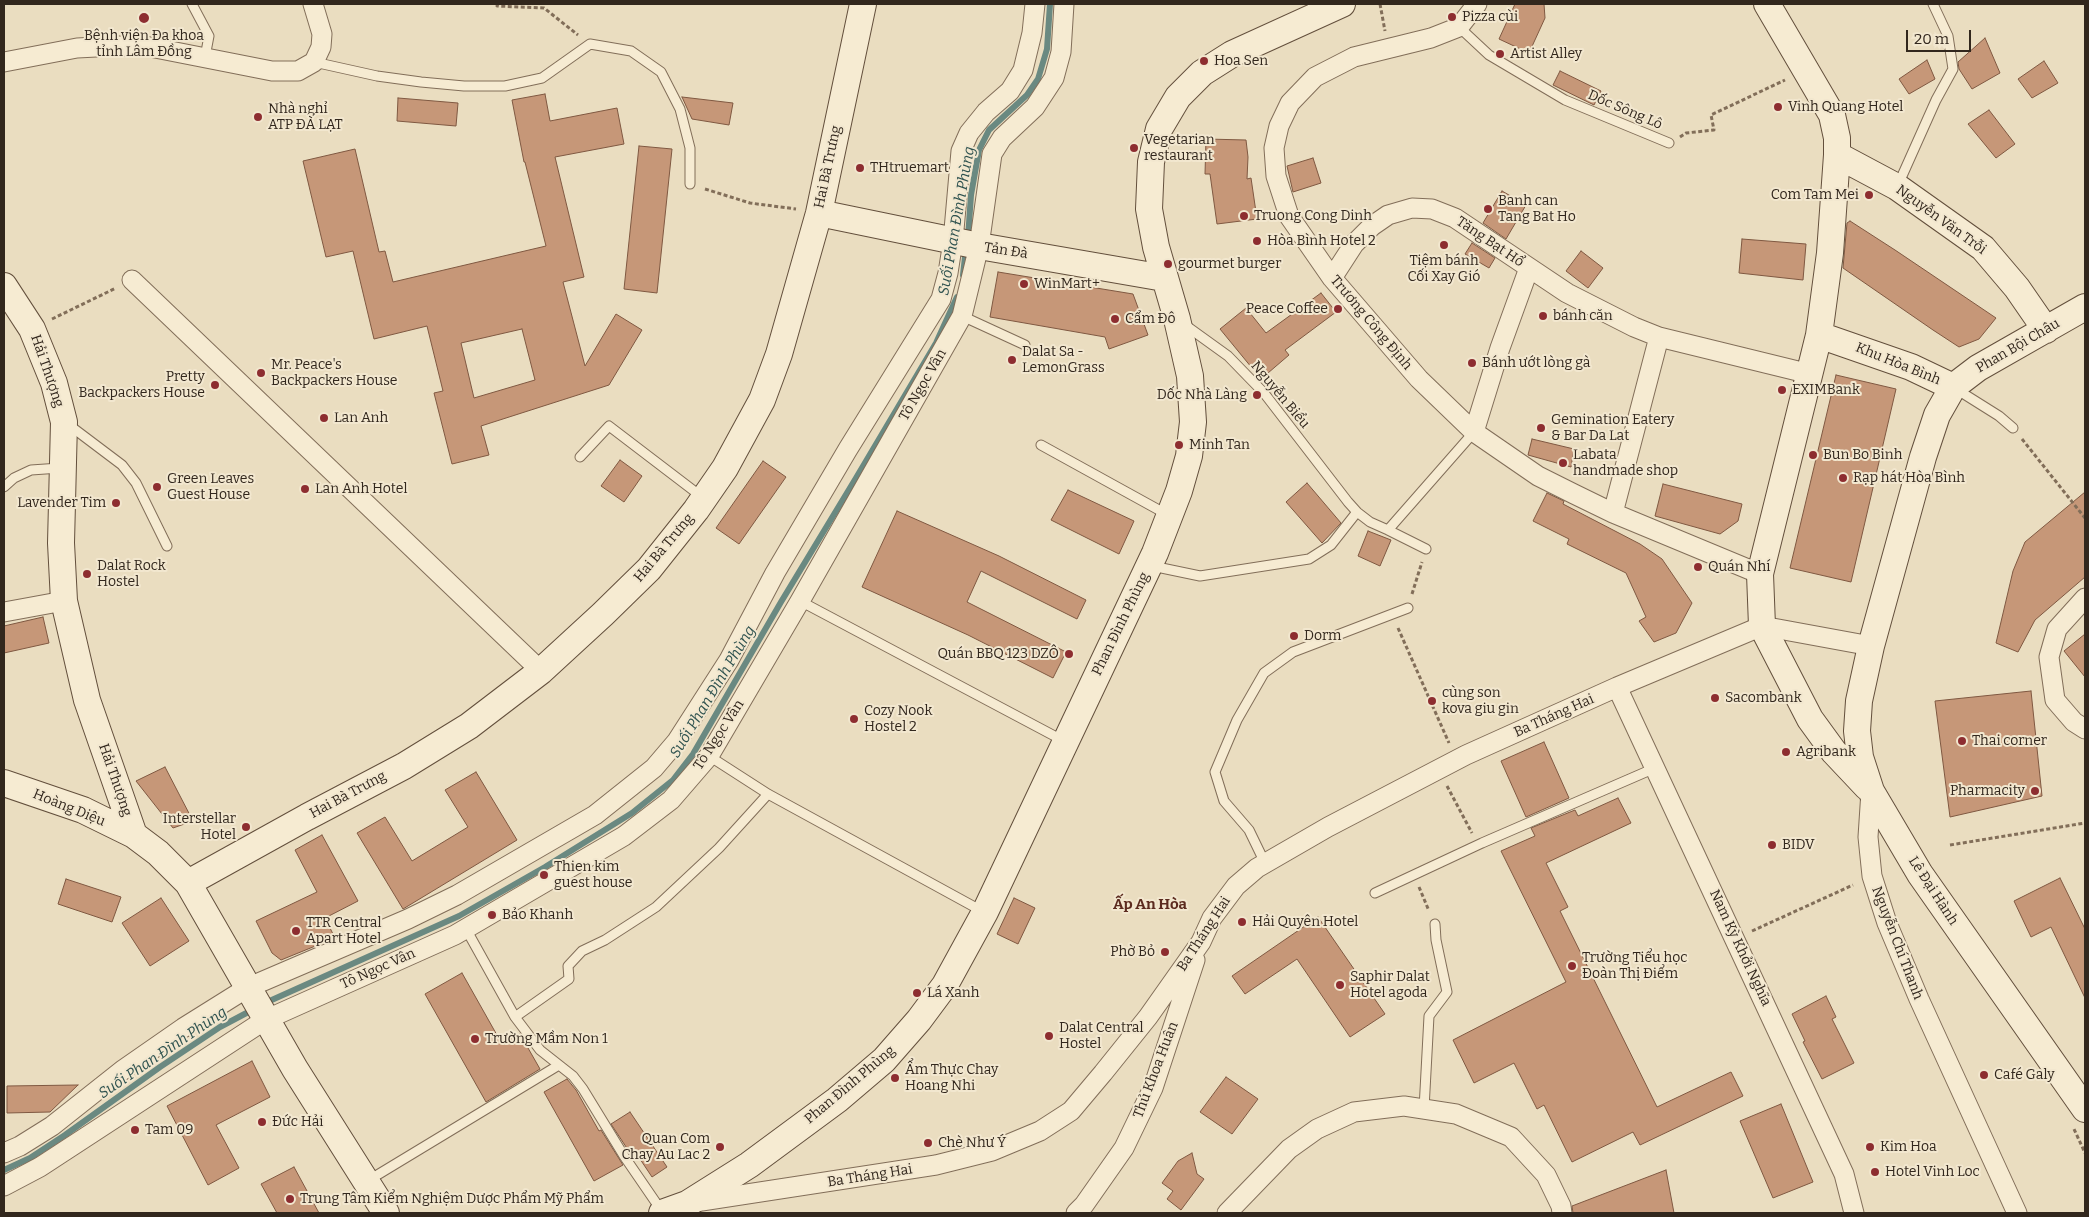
<!DOCTYPE html>
<html>
<head>
<meta charset="utf-8">
<style>
  body { margin:0 }
  #map { position:relative; width:2089px; height:1217px; overflow:hidden; background:#eaddc0; font-family:Bitter,serif }
  canvas { display:block }
  .frame { position:absolute; inset:0; border:5px solid #32271d; pointer-events:none }
  .scale { position:absolute; left:1906px; top:30px; width:65px; height:22px; box-sizing:border-box; border:2px solid #32271d; border-top:0; padding-left:6px; font-size:15px; line-height:18px; white-space:nowrap; color:#32271d; -webkit-text-stroke:4px #f2e7cf; paint-order:stroke }
</style>
</head>
<body>
<div id="map">
<canvas width="2089" height="1217"></canvas>
<div class="frame"></div>
<div class="scale">20 m</div>
</div>
<script>
const ctx = document.querySelector('canvas').getContext('2d');
ctx.lineJoin = 'round';
const poly = rows => new Path2D(rows.map(r => 'M' + r).join(''));
function stroke(path, color, width, dash) { ctx.strokeStyle = color; ctx.lineWidth = width; ctx.lineCap = dash ? 'butt' : 'round'; ctx.setLineDash(dash || []); ctx.stroke(path); }
function fill(path, color) { ctx.fillStyle = color; ctx.fill(path, 'evenodd'); }
function label(font, color, halo, rows, align = 'center') {
  ctx.font = font + ' Bitter,serif'; ctx.lineWidth = 4; ctx.setLineDash([]); ctx.textBaseline = 'middle'; ctx.strokeStyle = halo; ctx.fillStyle = color; for (const [text, x, y, turn = 0] of rows) {
    ctx.save(); ctx.translate(x, y); ctx.rotate((+turn || 0) * Math.PI / 180); ctx.textAlign = isNaN(turn) ? turn : align; if (halo) ctx.strokeText(text, 0, 0); ctx.fillText(text, 0, 0); ctx.restore();
  }
}
stroke(poly([
  [968,238,971,195,979,150,989,130,1027,95,1038,79,1047,49,1050,4],
  [963,275,966,248],
  [265,1003,459,916,545,867,632,813,673,780,693,754,781,602,856,478,936,343,957,297],
  [4,1170,30,1158,65,1135,160,1067,220,1027,254,1009]
]), '#6a8981', 6);
const building = poly([
  [1515,4,1544,4,1545,18,1529,53,1499,39,1515,4],
  [1985,38,2000,73,1972,89,1959,69,1958,62,1985,38],
  [1927,60,1935,79,1909,94,1899,79,1927,60],
  [2044,61,2058,83,2032,98,2018,79,2044,61],
  [1560,71,1601,91,1594,105,1553,85,1560,71],
  [545,94,550,121,617,108,624,144,555,157,584,277,563,282,585,366,616,314,642,330,609,385,481,426,489,455,452,464,434,393,443,391,427,326,374,339,353,251,326,257,303,161,355,149,379,252,385,251,393,282,546,246,525,162,524,162,512,100,545,94],
  [522,329,535,380,474,398,461,343,522,329],
  [682,97,733,103,729,125,692,119,682,97],
  [398,98,458,103,456,126,397,121,398,98],
  [1989,110,2015,144,1996,158,1968,124,1989,110],
  [1206,139,1246,140,1248,157,1247,179,1251,178,1257,219,1217,224,1210,174,1205,174,1206,139],
  [639,146,672,149,657,293,624,289,639,146],
  [1313,158,1321,183,1293,192,1287,166,1313,158],
  [1502,191,1526,205,1506,239,1483,223,1502,191],
  [1850,221,1895,250,1996,318,1979,339,1959,347,1933,330,1843,268,1847,223,1850,221],
  [1742,239,1806,244,1803,280,1739,273,1742,239],
  [1472,243,1495,258,1489,268,1465,254,1472,243],
  [1581,251,1603,268,1588,288,1566,271,1581,251],
  [998,272,1133,294,1148,335,1109,349,1105,337,990,317,998,272],
  [1321,293,1336,312,1285,350,1289,355,1261,379,1220,329,1246,308,1266,333,1321,293],
  [1836,375,1896,389,1851,582,1790,568,1836,375],
  [1532,439,1574,449,1571,467,1528,455,1532,439],
  [620,460,642,476,624,502,601,486,620,460],
  [763,461,786,477,739,544,716,528,763,461],
  [1307,483,1341,523,1322,543,1286,502,1307,483],
  [1663,484,1742,504,1738,521,1720,534,1655,516,1663,484],
  [1068,490,1134,521,1119,554,1051,520,1068,490],
  [2085,492,2085,577,2035,620,2018,652,1996,643,2013,571,2025,542,2085,492],
  [1547,493,1564,501,1563,504,1640,544,1662,559,1692,603,1676,633,1654,642,1639,621,1646,617,1626,573,1567,544,1569,539,1533,521,1547,493],
  [897,511,999,556,1086,600,1077,619,981,571,967,602,1066,652,1053,678,968,635,862,587,897,511],
  [1368,531,1391,540,1380,566,1358,556,1368,531],
  [43,617,49,643,4,653,4,626,43,617],
  [2085,634,2085,677,2064,651,2085,634],
  [2031,691,2042,796,1950,817,1935,701,2031,691],
  [1544,742,1569,798,1526,817,1501,761,1544,742],
  [165,767,193,821,173,828,136,781,165,767],
  [476,772,517,840,403,909,357,833,385,817,412,861,468,827,445,790,476,772],
  [1618,798,1631,823,1546,863,1568,907,1560,911,1657,1107,1731,1072,1743,1096,1640,1145,1633,1132,1572,1162,1544,1105,1537,1109,1514,1063,1474,1083,1453,1040,1566,982,1501,851,1535,836,1531,828,1575,810,1578,816,1618,798],
  [322,835,358,901,325,918,335,938,281,960,272,953,256,921,317,892,295,850,322,835],
  [2060,878,2085,929,2085,998,2051,927,2031,937,2014,901,2060,878],
  [66,879,121,897,112,922,58,904,66,879],
  [161,898,189,941,150,966,122,923,161,898],
  [1014,898,1035,908,1018,944,997,934,1014,898],
  [1318,917,1385,1014,1350,1037,1297,959,1245,994,1232,976,1318,917],
  [462,973,502,1044,520,1034,540,1069,486,1102,425,994,462,973],
  [1826,996,1836,1017,1832,1019,1854,1063,1822,1079,1803,1042,1805,1041,1792,1014,1826,996],
  [252,1061,270,1097,216,1125,239,1168,208,1185,167,1106,252,1061],
  [1226,1077,1258,1099,1232,1134,1200,1112,1226,1077],
  [567,1079,576,1090,599,1131,601,1130,623,1165,594,1181,544,1092,567,1079],
  [78,1085,50,1112,7,1113,7,1086,78,1085],
  [1781,1104,1813,1182,1773,1198,1740,1121,1781,1104],
  [630,1112,667,1167,652,1177,638,1156,634,1159,611,1124,630,1112],
  [1192,1153,1197,1174,1204,1179,1181,1210,1167,1199,1173,1191,1162,1183,1178,1161,1192,1153],
  [294,1167,319,1213,277,1213,261,1184,294,1167],
  [1666,1170,1674,1213,1573,1213,1572,1206,1666,1170]
]);
fill(building, '#c69778');
stroke(building, '#7f5841', 1);
const lane = poly([
  [192,4,209,36,205,57],
  [1459,27,1489,55,1565,100,1669,143],
  [314,62,377,76,421,82,464,86,505,86,542,78,590,44,631,51,661,72,680,109,690,148,690,184],
  [1898,185,1936,100,1953,69,1948,36,1933,4],
  [962,316,1025,345],
  [1185,325,1228,356,1264,393,1348,502,1357,512,1370,522,1388,530,1474,432],
  [1956,389,1999,416,2013,428],
  [69,425,122,465,136,483,167,546],
  [1041,445,1168,515],
  [580,457,609,426,702,497],
  [4,487,14,478,31,470,60,468],
  [1388,530,1426,549],
  [1152,566,1200,576,1309,559,1331,545,1357,512],
  [800,601,1064,741],
  [709,756,768,794,982,911],
  [1265,863,1249,830,1224,801,1215,772,1237,720,1264,673,1293,652,1408,608],
  [1375,893,1482,843,1655,768],
  [466,929,515,1017,540,1050,573,1076,583,1089,624,1156,661,1210],
  [515,1017,569,979,568,966,582,951,605,940,656,907,719,848,768,794],
  [1424,1109,1429,1016,1447,992,1436,940,1435,924],
  [369,1180,559,1065]
]);
const street = poly([
  [1477,4,1459,27,1431,38,1354,57,1315,77,1290,103,1279,126,1274,148,1276,176,1289,216,1332,278,1419,379,1474,432,1538,476,1574,494,1613,513,1760,574],
  [4,62,77,48,116,46,145,46,272,71,298,71,314,62,321,47,322,34,313,4],
  [1332,278,1354,244,1372,226,1388,215,1412,208,1432,209,1455,218,1567,293,1634,327,1659,337,1810,374],
  [132,280,541,671],
  [1474,432,1500,348,1529,268],
  [1613,513,1659,337],
  [2085,598,2057,629,2049,657,2055,700,2074,722,2085,729],
  [4,612,64,601],
  [1617,687,1844,1174,1854,1213],
  [1871,791,1868,837,1872,876,1887,923,1919,999,2017,1213],
  [4,1153,20,1146,52,1126,124,1069,183,1028,247,988,408,919,457,895,595,815,654,768,677,741,729,660,775,573,848,449,941,299,948,273,953,241,961,151,969,133,986,112,1010,91,1023,70,1032,33,1035,4],
  [4,1186,40,1167,265,1020,455,935,624,836,671,800,709,756,800,601,962,316,979,246,992,154,1002,138,1035,107,1054,78,1061,52,1064,4],
  [695,1202,936,1165,992,1151,1040,1131,1071,1111,1103,1073,1148,1017,1201,942,1212,918,1236,886,1257,868,1328,827,1466,755,1617,687,1762,626,1871,646],
  [1076,1213,1084,1205,1124,1148,1153,1088,1195,960],
  [1227,1213,1289,1149,1317,1129,1354,1112,1404,1106,1456,1114,1511,1137,1546,1175,1561,1206,1562,1213]
]);
const secondary = poly([
  [1767,4,1832,115,1837,138,1837,155,1830,253,1819,335,1760,574,1762,626,1810,719,1834,752,1867,787],
  [1837,155,1897,187,1983,248,2017,288,2046,330],
  [819,213,979,246,1164,278],
  [4,286,32,329,54,383,64,422,61,543,64,601,87,700,134,835],
  [2085,307,1978,368,1953,387,1937,415,1923,457,1871,646,1859,701,1857,731,1860,757,1871,791,1920,874,2085,1109],
  [1819,335,1911,367,1953,387],
  [4,783,83,810,134,835,158,853,188,883,295,1069,386,1213],
  [188,883,307,817,404,766,469,726,541,671,603,614,649,569,696,510,725,468,762,400,779,354,819,213,863,4],
  [662,1213,687,1204,749,1165,837,1100,884,1060,919,1020,945,985,985,912,1155,553,1179,491,1189,456,1193,422,1190,376,1177,319,1156,247,1149,209,1151,162,1159,129,1178,97,1202,73,1232,54,1342,4]
]);
stroke(lane, '#826e59', 11);
stroke(street, '#826e59', 21);
stroke(secondary, '#634f3c', 28);
stroke(poly([
  [498,4,497,6,544,8,578,35],
  [1380,4,1385,31],
  [1680,137,1686,133,1714,130,1711,115,1785,80],
  [705,189,750,203,796,209],
  [52,319,116,288],
  [2022,439,2085,518],
  [1412,594,1422,562],
  [1398,628,1449,743],
  [1447,786,1472,833],
  [1950,845,2085,823],
  [1419,887,1429,911],
  [1752,931,1853,885],
  [2074,1129,2085,1153]
]), '#826e59', 3, [4, 2.5]);
stroke(lane, '#f6ebd2', 9);
stroke(street, '#f6ebd2', 19);
stroke(secondary, '#f6ebd2', 26);
for (const [x, y, r, color] of [
  [1452,17,5,"#8d2d30"],
  [144,18,6,"#8d2d30"],
  [1500,54,5,"#8d2d30"],
  [1204,61,5,"#8d2d30"],
  [1778,107,5,"#8d2d30"],
  [258,117,5,"#8d2d30"],
  [1134,148,5,"#8d2d30"],
  [860,168,5,"#8d2d30"],
  [1869,195,5,"#8d2d30"],
  [1488,209,5,"#8d2d30"],
  [1244,216,5,"#8d2d30"],
  [1257,241,5,"#8d2d30"],
  [1444,245,5,"#8d2d30"],
  [1168,264,5,"#8d2d30"],
  [1024,284,5,"#8d2d30"],
  [1338,309,5,"#8d2d30"],
  [1543,316,5,"#8d2d30"],
  [1115,319,5,"#8d2d30"],
  [1012,360,5,"#8d2d30"],
  [1472,363,5,"#8d2d30"],
  [261,373,5,"#8d2d30"],
  [215,385,5,"#8d2d30"],
  [1782,390,5,"#8d2d30"],
  [1257,395,5,"#8d2d30"],
  [324,418,5,"#8d2d30"],
  [1541,428,5,"#8d2d30"],
  [1179,445,5,"#8d2d30"],
  [1813,455,5,"#8d2d30"],
  [1563,463,5,"#8d2d30"],
  [1843,478,5,"#8d2d30"],
  [157,487,5,"#8d2d30"],
  [305,489,5,"#8d2d30"],
  [116,503,5,"#8d2d30"],
  [1698,567,5,"#8d2d30"],
  [87,574,5,"#8d2d30"],
  [1294,636,5,"#8d2d30"],
  [1069,654,5,"#8d2d30"],
  [1715,698,5,"#8d2d30"],
  [1432,701,5,"#8d2d30"],
  [854,719,5,"#8d2d30"],
  [1962,741,5,"#8d2d30"],
  [1786,752,5,"#8d2d30"],
  [2035,791,5,"#8d2d30"],
  [246,827,5,"#8d2d30"],
  [1772,845,5,"#8d2d30"],
  [544,875,5,"#8d2d30"],
  [492,915,5,"#8d2d30"],
  [1242,922,5,"#8d2d30"],
  [296,931,5,"#8d2d30"],
  [1165,952,5,"#8d2d30"],
  [1572,966,5,"#8d2d30"],
  [1340,985,5,"#8d2d30"],
  [917,993,5,"#8d2d30"],
  [1049,1036,5,"#8d2d30"],
  [475,1039,5,"#8d2d30"],
  [1984,1075,5,"#8d2d30"],
  [895,1078,5,"#8d2d30"],
  [262,1122,5,"#8d2d30"],
  [135,1130,5,"#8d2d30"],
  [928,1143,5,"#8d2d30"],
  [720,1147,5,"#8d2d30"],
  [1870,1147,5,"#8d2d30"],
  [1875,1172,5,"#8d2d30"],
  [290,1199,5,"#8d2d30"]
]) { const dot = new Path2D(); dot.arc(x, y, r, 0, 2 * Math.PI); ctx.fillStyle = color; ctx.fill(dot); stroke(dot, '#f2e7cf', 2); }
label('14px', '#32271d', '#f2e7cf', [
  ["Pizza cùi",1462,17],
  ["Bệnh viện Đa khoa",144,36,"center"],
  ["tỉnh Lâm Đồng",144,52,"center"],
  ["Artist Alley",1510,54],
  ["Hoa Sen",1214,61],
  ["Vinh Quang Hotel",1788,107],
  ["Nhà nghỉ",268,109],
  ["ATP ĐÀ LẠT",268,125],
  ["Vegetarian",1144,140],
  ["restaurant",1144,156],
  ["THtruemart",870,168],
  ["Com Tam Mei",1859,195,"right"],
  ["Banh can",1498,201],
  ["Tang Bat Ho",1498,217],
  ["Truong Cong Dinh",1254,216],
  ["Hòa Bình Hotel 2",1267,241],
  ["Tiệm bánh",1444,261,"center"],
  ["Cối Xay Gió",1444,277,"center"],
  ["gourmet burger",1178,264],
  ["WinMart+",1034,284],
  ["Peace Coffee",1328,309,"right"],
  ["bánh căn",1553,316],
  ["Cẩm Đô",1125,319],
  ["Dalat Sa -",1022,352],
  ["LemonGrass",1022,368],
  ["Bánh ướt lòng gà",1482,363],
  ["Mr. Peace's",271,365],
  ["Backpackers House",271,381],
  ["Pretty",205,377,"right"],
  ["Backpackers House",205,393,"right"],
  ["EXIMBank",1792,390],
  ["Dốc Nhà Làng",1247,395,"right"],
  ["Lan Anh",334,418],
  ["Gemination Eatery",1551,420],
  ["& Bar Da Lat",1551,436],
  ["Minh Tan",1189,445],
  ["Labata",1573,455],
  ["handmade shop",1573,471],
  ["Bun Bo Binh",1823,455],
  ["Rạp hát Hòa Bình",1853,478],
  ["Green Leaves",167,479],
  ["Guest House",167,495],
  ["Lan Anh Hotel",315,489],
  ["Lavender Tim",106,503,"right"],
  ["Dalat Rock",97,566],
  ["Hostel",97,582],
  ["Quán Nhí",1708,567],
  ["Dorm",1304,636],
  ["Quán BBQ 123 DZÔ",1059,654,"right"],
  ["cùng son",1442,693],
  ["kova giu gin",1442,709],
  ["Sacombank",1725,698],
  ["Cozy Nook",864,711],
  ["Hostel 2",864,727],
  ["Thai corner",1972,741],
  ["Agribank",1796,752],
  ["Pharmacity",2025,791,"right"],
  ["Interstellar",236,819,"right"],
  ["Hotel",236,835,"right"],
  ["BIDV",1782,845],
  ["Thien kim",554,867],
  ["guest house",554,883],
  ["Bảo Khanh",502,915],
  ["Hải Quyên Hotel",1252,922],
  ["TTR Central",306,923],
  ["Apart Hotel",306,939],
  ["Phờ Bỏ",1155,952,"right"],
  ["Trường Tiểu học",1582,958],
  ["Đoàn Thị Điểm",1582,974],
  ["Saphir Dalat",1350,977],
  ["Hotel agoda",1350,993],
  ["Lá Xanh",927,993],
  ["Dalat Central",1059,1028],
  ["Hostel",1059,1044],
  ["Trường Mầm Non 1",485,1039],
  ["Ẩm Thực Chay",905,1070],
  ["Hoang Nhi",905,1086],
  ["Café Galy",1994,1075],
  ["Đức Hải",272,1122],
  ["Tam 09",145,1130],
  ["Quan Com",710,1139,"right"],
  ["Chay Au Lac 2",710,1155,"right"],
  ["Chè Như Ý",938,1143],
  ["Kim Hoa",1880,1147],
  ["Hotel Vinh Loc",1885,1172],
  ["Trung Tâm Kiểm Nghiệm Dược Phẩm Mỹ Phẩm",300,1199]
], 'left');
label('14px', '#32271d', '#f2e7cf', [
  ["Dốc Sông Lô",1625,110,23],
  ["Hai Bà Trưng",828,167,-78],
  ["Nguyễn Văn Trỗi",1941,220,36],
  ["Tăng Bạt Hổ",1490,242,34],
  ["Tản Đà",1006,251,9],
  ["Trương Công Định",1371,323,50],
  ["Phan Bội Châu",2018,346,-30],
  ["Khu Hòa Bình",1898,364,22],
  ["Hải Thượng",47,371,71],
  ["Tô Ngọc Vân",923,385,-60],
  ["Nguyễn Biểu",1280,395,50],
  ["Hai Bà Trưng",664,548,-50],
  ["Phan Đình Phùng",1121,624,-64],
  ["Ba Tháng Hai",1554,716,-24],
  ["Tô Ngọc Vân",719,735,-57],
  ["Hải Thượng",115,780,71],
  ["Hai Bà Trưng",348,795,-28],
  ["Hoàng Diệu",69,808,22],
  ["Lê Đại Hành",1933,891,57],
  ["Ba Tháng Hai",1204,934,-57],
  ["Nguyễn Chí Thanh",1897,943,69],
  ["Nam Kỳ Khởi Nghĩa",1740,948,65],
  ["Tô Ngọc Vân",378,969,-24],
  ["Thủ Khoa Huân",1156,1070,-69],
  ["Phan Đình Phùng",850,1085,-40],
  ["Ba Tháng Hai",870,1176,-9]
]);
label('italic 15px', '#2d514e', '#f2e7cf', [
  ["Suối Phan Đình Phùng",957,221,-80],
  ["Suối Phan Đình Phùng",713,692,-59],
  ["Suối Phan Đình Phùng",163,1053,-34]
]);
label('bold 15px', '#5c2b1f', '#f2e7cf', [
  ["Ấp An Hòa",1150,905]
]);
</script>
</body>
</html>
